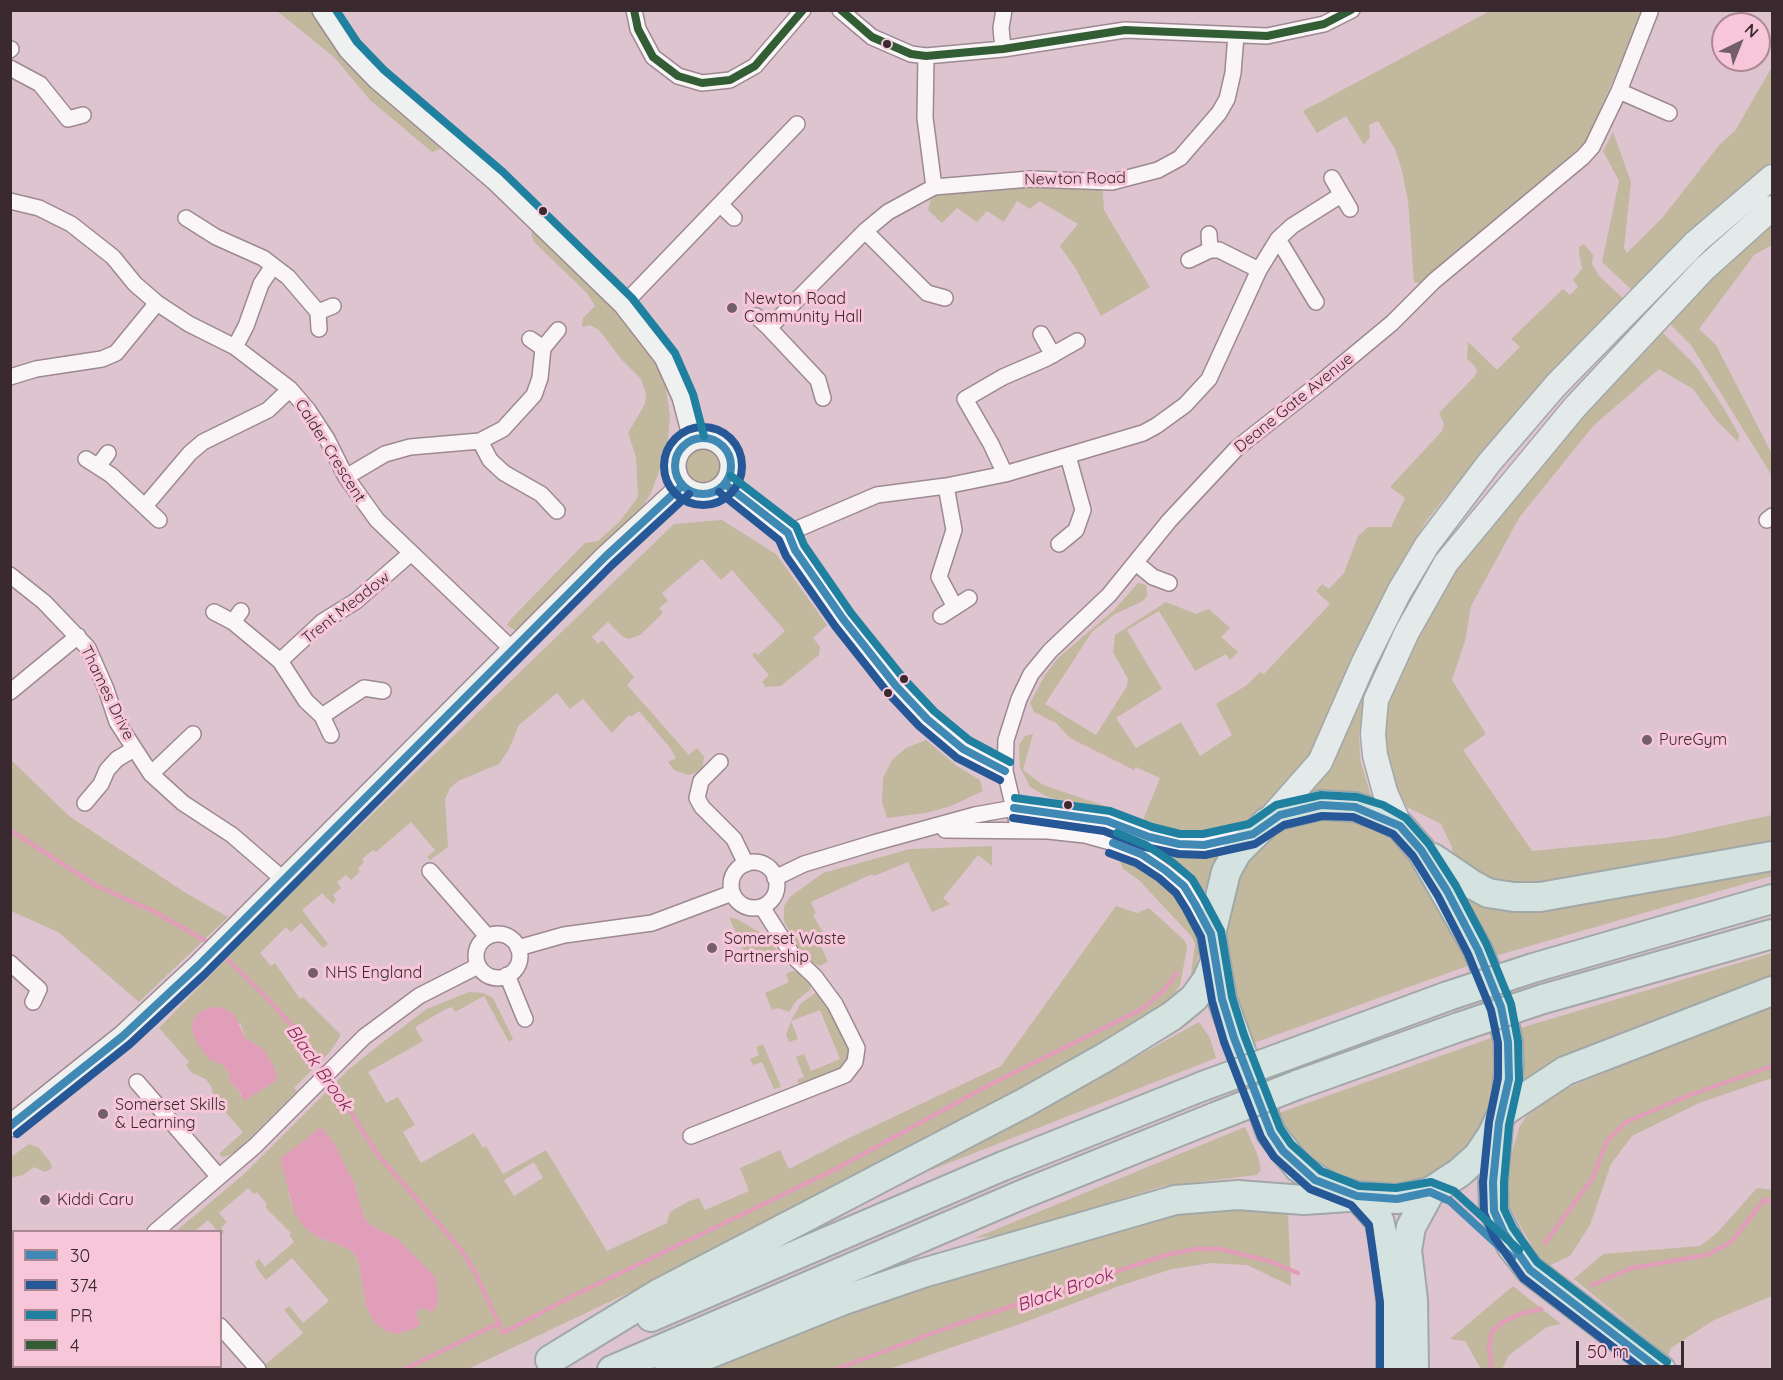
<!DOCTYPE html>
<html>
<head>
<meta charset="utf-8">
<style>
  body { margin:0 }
  #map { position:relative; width:1783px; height:1380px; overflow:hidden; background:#dec4cf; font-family:Quicksand,sans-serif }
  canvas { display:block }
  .frame { position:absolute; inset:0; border:12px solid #3b2930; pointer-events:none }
  .legend { position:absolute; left:12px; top:1230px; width:210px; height:138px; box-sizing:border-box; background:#f7c7d9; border:2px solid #ac8895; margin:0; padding:8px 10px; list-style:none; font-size:18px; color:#3b2930 }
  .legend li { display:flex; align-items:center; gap:12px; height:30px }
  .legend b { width:30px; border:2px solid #ac8895 }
  .north { position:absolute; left:1711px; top:12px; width:60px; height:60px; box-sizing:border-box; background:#f7c7d9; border:2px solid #ac8895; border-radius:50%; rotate:43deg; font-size:16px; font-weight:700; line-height:24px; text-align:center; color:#3b2930 }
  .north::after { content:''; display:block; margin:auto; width:21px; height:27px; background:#745f68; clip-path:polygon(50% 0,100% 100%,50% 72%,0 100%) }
  .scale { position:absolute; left:1576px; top:1341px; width:108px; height:27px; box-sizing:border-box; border:3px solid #3b2930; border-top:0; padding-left:8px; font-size:18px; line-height:21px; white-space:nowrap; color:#3b2930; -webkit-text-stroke:4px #f7c7d9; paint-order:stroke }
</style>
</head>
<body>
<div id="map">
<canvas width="1783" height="1380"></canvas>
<div class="frame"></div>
<ul class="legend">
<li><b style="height:8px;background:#3f89b4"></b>30</li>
<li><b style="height:8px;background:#265797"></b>374</li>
<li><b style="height:8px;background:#2080a0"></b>PR</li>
<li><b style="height:8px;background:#325d35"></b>4</li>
</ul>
<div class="north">N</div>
<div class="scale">50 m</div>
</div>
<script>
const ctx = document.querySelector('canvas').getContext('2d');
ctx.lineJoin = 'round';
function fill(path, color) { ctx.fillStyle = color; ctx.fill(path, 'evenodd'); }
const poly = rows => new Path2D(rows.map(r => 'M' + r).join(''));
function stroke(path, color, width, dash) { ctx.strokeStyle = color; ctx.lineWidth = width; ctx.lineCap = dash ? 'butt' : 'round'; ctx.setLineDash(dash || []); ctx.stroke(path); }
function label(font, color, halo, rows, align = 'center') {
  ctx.font = font + ' Quicksand,sans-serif'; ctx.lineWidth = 6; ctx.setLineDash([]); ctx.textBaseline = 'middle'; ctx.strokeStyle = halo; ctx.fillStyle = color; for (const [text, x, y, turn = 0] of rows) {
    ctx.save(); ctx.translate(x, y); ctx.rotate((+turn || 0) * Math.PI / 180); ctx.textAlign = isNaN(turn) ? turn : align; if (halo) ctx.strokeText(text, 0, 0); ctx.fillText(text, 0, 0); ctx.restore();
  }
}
fill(poly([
  [277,11,310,11,349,62,439,143,440,149,432,152,370,100,334,57],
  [1490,11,1643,12,1586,142,1422,284,1414,282,1408,201,1402,171,1395,149,1378,121,1369,125,1370,137,1364,145,1346,116,1317,133,1303,111],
  [1772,67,1772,161,1633,291,1602,262,1619,181,1603,151,1613,132,1631,182,1624,248,1627,253,1663,217,1720,144,1735,131],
  [1102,181,1104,210,1150,287,1101,316,1076,269,1060,246,1078,224,1039,201,1030,209,1017,201,1004,222,987,211,977,222,957,208,942,223,928,210,934,187],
  [1772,220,1772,245,1754,255,1699,329,1716,345,1772,454,1772,476,1691,345,1667,321],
  [534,231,606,297,650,352,665,383,670,416,667,449,651,493,641,509,526,625,516,631,507,625,511,619,585,543,598,541,620,521,638,497,636,457,628,433,645,404,646,394,641,379,621,359,600,331,590,325,582,327,583,318,595,306,587,293,534,242,531,233],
  [1584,244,1593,255,1592,264,1599,276,1627,302,1510,418,1426,521,1391,584,1314,756,1273,799,1242,823,1220,832,1197,836,1171,834,1143,820,1160,778,1136,767,1134,770,1070,738,1056,723,1034,712,1030,703,1045,675,1058,658,1114,610,1138,583,1146,585,1147,596,1143,601,1115,614,1092,632,1045,704,1096,735,1127,686,1128,679,1113,652,1115,635,1166,602,1196,614,1209,609,1230,628,1221,637,1238,652,1230,660,1226,654,1195,671,1159,611,1127,630,1162,689,1116,718,1136,748,1181,722,1200,756,1232,735,1216,704,1247,685,1260,672,1264,674,1330,604,1316,591,1322,584,1329,589,1344,573,1358,536,1368,527,1391,527,1405,498,1390,487,1442,431,1444,424,1439,413,1475,376,1477,371,1474,365,1467,359,1468,342,1497,370,1520,347,1511,339,1563,289,1570,295,1578,287,1573,280,1582,269,1579,252,1579,247],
  [1659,329,1695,365,1723,407,1739,435,1738,442,1716,420,1693,389,1659,369,1593,426,1519,518,1471,606,1465,641,1452,680,1486,734,1463,750,1532,851,1665,838,1772,815,1772,840,1530,885,1488,882,1454,860,1452,847,1441,824,1407,807,1398,791,1387,763,1384,742,1390,696,1440,587,1510,497],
  '684 467a19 19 0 1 1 38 0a19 19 0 1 1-38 0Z',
  [722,520,776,554,827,625,813,638,820,647,819,655,781,686,766,687,762,682,769,675,752,655,755,652,758,655,785,631,732,570,721,580,702,559,662,593,668,601,659,608,663,613,640,635,629,639,623,637,608,622,592,637,598,644,602,640,634,677,627,685,689,755,697,748,704,757,702,771,688,775,674,770,668,762,676,758,671,749,639,711,631,717,629,715,612,733,583,699,570,709,557,693,519,725,509,749,499,764,458,781,450,788,445,799,448,847,430,860,427,857,435,850,411,822,376,852,373,850,362,859,364,862,358,868,360,872,351,880,346,875,337,882,341,888,333,895,336,900,333,904,322,893,302,910,328,944,323,948,301,923,291,932,286,927,260,953,271,966,275,963,300,999,303,997,341,1035,330,1052,294,1088,297,1091,235,1153,223,1157,219,1154,243,1132,213,1098,212,1088,206,1079,192,1073,186,1065,189,1062,159,1028,287,896,674,524],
  [240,1022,245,1038,263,1049,241,1097,237,1088,231,1084,229,1074,223,1065],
  [1429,556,1435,559,1364,712,1359,733,1360,759,1372,800,1307,796],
  [1033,734,1023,770,1043,785,1108,807,1107,811,1048,797,1030,787,1020,767,1019,745,1025,736],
  [926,740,957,766,980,780,983,791,951,806,926,813,887,818,882,802,883,778,892,760,906,748],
  [10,759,69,816,186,893,228,917,139,1002,58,932,11,911],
  [1321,818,1348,819,1372,827,1395,843,1418,870,1470,965,1251,1044,1230,973,1224,921,1238,875,1259,848,1278,832,1300,822],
  [1048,820,1097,827,1168,851,1220,854,1202,896,1181,876,1181,869,1173,862,1164,863,1048,824],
  [992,846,992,866,978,855,943,898,950,904,932,912,908,862,874,876,872,874,811,902,816,914,813,915,825,936,818,940,828,962,819,966,804,958,784,921,784,906,791,896,823,873,910,849],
  [1118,855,1154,872,1168,883,1191,910,1199,951,1196,968,1190,982,1195,944,1191,936,1139,880,1123,869],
  [1772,865,1772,876,1495,956,1458,888,1470,896],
  [1116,906,1137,913,1149,908,1185,941,1187,948,1180,985,1172,997,1155,1010,962,1122,771,1225,468,1369,260,1369,303,1333,284,1310,289,1306,303,1323,329,1301,292,1258,266,1280,258,1270,255,1263,259,1259,265,1267,294,1242,289,1235,291,1233,265,1207,267,1204,257,1192,254,1194,248,1188,219,1213,227,1222,221,1228,224,1232,221,1235,208,1220,195,1231,175,1232,243,1175,348,1070,383,1042,427,1009,469,992,483,993,493,998,513,1039,509,1042,484,996,455,1012,452,1007,446,1009,415,1027,423,1041,368,1072,386,1103,398,1097,415,1125,403,1132,421,1163,474,1133,483,1148,486,1146,503,1174,546,1150,607,1251,667,1223,670,1212,687,1202,699,1198,705,1210,749,1191,740,1168,780,1150,789,1169,847,1139,1001,1066],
  [534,1162,543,1178,514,1196,504,1180],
  [344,1166,354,1183,364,1217,372,1226,398,1239,432,1312,422,1308,416,1312,418,1319,366,1306,358,1259,351,1251,340,1245,317,1237,291,1202,286,1179],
  [729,917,737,919,759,932,779,952,777,960,768,964,765,956,749,962],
  [1772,953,1772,978,1684,1009,1590,1047,1520,1085,1517,1029],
  [792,971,799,972,811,984,810,990,797,1000,789,1012,778,1008,772,1010,765,993,789,982,786,974],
  [817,992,829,1008,848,1046,849,1057,843,1067,800,1086,797,1080,804,1077,796,1057,804,1054,811,1071,840,1059,820,1010,791,1021,798,1039,789,1042,786,1035,791,1021,801,1003],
  [1772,1004,1772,1078,1699,1103,1632,1136,1611,1164,1590,1225,1570,1256,1544,1268,1501,1191,1519,1128,1533,1106,1546,1097],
  [1199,1022,1210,1038,1216,1058,926,1172,948,1158,983,1142],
  [1491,1038,1497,1079,1489,1117,1466,1151,1432,1176,1409,1184,1384,1187,1339,1178,1296,1149,1276,1114],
  [763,1044,781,1087,774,1089,762,1062,753,1065,750,1059,759,1055,756,1047],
  [1245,1127,1258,1156,1261,1170,1257,1175,1163,1186,1006,1235,975,1238],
  [29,1144,39,1148,51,1163,52,1168,45,1172,34,1167,23,1175,11,1178,11,1157],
  [1757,1188,1772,1190,1772,1296,1714,1320,1671,1348,1668,1356,1574,1279,1603,1254,1700,1246,1718,1232],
  [1194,1208,1288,1212,1291,1286,1247,1265,1211,1263,1172,1269,1122,1285,1017,1325,889,1369,703,1370,896,1293],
  [1513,1286,1561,1324,1547,1327,1509,1355,1502,1369,1481,1369,1465,1341,1450,1339]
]), '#c1b89e');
fill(poly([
  [212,1007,224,1008,235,1015,245,1038,263,1049,274,1067,277,1080,244,1101,237,1088,231,1084,229,1074,223,1065,210,1060,197,1043,192,1030,193,1019,201,1011],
  [321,1127,334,1143,354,1183,364,1217,372,1226,398,1239,435,1277,438,1291,437,1306,432,1312,422,1308,416,1312,420,1325,411,1330,396,1334,386,1331,374,1322,366,1306,358,1259,351,1251,340,1245,317,1237,303,1226,295,1214,280,1159]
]), '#e09eb9');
stroke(poly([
  [10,830,97,886,155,912,211,944],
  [220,952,268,999,307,1043,378,1155,459,1247,474,1270,503,1333,571,1297,836,1169,989,1085,1142,1009,1163,991,1177,973],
  [1545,1243,1592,1179,1607,1141,1626,1122,1690,1095,1772,1066],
  [1592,1285,1632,1268,1707,1255,1731,1242,1764,1200,1772,1201],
  [403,1370,499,1323],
  [834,1370,955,1325,1163,1256,1195,1249,1220,1249,1269,1261,1298,1273],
  [1492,1370,1489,1346,1492,1331,1503,1322,1520,1314,1541,1309]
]), '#e09eb9', 4.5);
const street = poly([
  [634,10,638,29,653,57,678,76,702,83,730,80,755,66,803,10],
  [840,10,872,37,911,54,926,56,1003,49,1125,30,1267,36,1324,24,1352,10],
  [1003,49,1001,28,1004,10],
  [10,50,11,49],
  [926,56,925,118,934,187],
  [10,68,40,84,68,119,83,115],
  [1619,91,1669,113],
  [1332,178,1350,209],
  [10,201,39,208,71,224,113,257,135,284,157,303,189,324,235,347,290,389,308,410,327,439,346,477,377,520,513,650],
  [720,204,734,218],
  [186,218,216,237,263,258,288,277,318,312,319,329],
  [865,231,927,293,945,298],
  [1209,234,1210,250],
  [1189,260,1210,250,1219,250,1259,270],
  [1316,302,1278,239,1292,226,1341,195],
  [624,304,797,124],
  [318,312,333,306],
  [756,316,769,328],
  [1041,334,1053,355],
  [235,347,246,326,261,284,273,266],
  [543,348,558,330],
  [10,377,36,369,102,359,116,353,157,303],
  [823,398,818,380,769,328,865,231,888,212,934,187,1030,179,1112,182,1158,170,1180,158,1219,113,1227,99,1233,73,1236,35],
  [480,441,490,460,504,473,541,494,557,511],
  [86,459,111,475,159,520],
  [99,465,108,453],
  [1005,474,991,444,965,399,1003,377,1047,358,1077,341],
  [346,477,385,454,410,447,480,441,503,429,534,395,540,378,543,348,530,339],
  [725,484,788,533,795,550,843,619,896,686,927,719,963,749,1005,771],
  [946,486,954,530,939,577,955,607,969,598],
  [145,506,190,453,203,442,268,410,290,389],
  [1767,520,1772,516],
  [788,533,877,495,946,486,1005,474,1143,433,1156,426,1185,405,1209,379,1259,270,1278,239],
  [1059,544,1076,530,1083,510,1068,456],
  [1136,563,1153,577,1169,583],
  [10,575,44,602,88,648,106,689,117,722,151,774,183,803,232,835,284,880],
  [241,611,233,622,280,661,306,701,322,716,364,688,383,691],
  [214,612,233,622],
  [941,616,955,607],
  [280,661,322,622,356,601,410,554],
  [10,692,78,636],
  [322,716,331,735],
  [720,762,701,781,697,798,702,807,734,839,746,864],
  [151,774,193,734],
  [85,803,101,784,107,770,117,759,134,749],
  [945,830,1048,831,1085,835,1114,843,1141,854,1184,886,1210,932],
  [1019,830,1005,771,1006,740,1019,699,1031,674,1050,651,1109,595,1169,521,1237,448,1321,382,1392,323,1434,281,1583,157,1592,147,1619,91,1650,12],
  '731 885a23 23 0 1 1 46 0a23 23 0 1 1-46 0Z',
  [430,871,487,936],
  [775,878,804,864,877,842,975,815,1014,808,1107,821,1149,837,1179,844,1204,845,1248,835],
  '476 956a22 22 0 1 1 44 0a22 22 0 1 1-44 0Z',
  [518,948,564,935,652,923,732,893],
  [10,963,39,989,33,1002],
  [507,975,525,1019],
  [137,1082,219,1177],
  [691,1136,845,1075,855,1062,857,1048,835,1004,815,977,794,957,762,907],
  [155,1232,255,1146,364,1037,419,996,478,966],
  [10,1243,14,1247],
  [220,1326,258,1369],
  [10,1347,14,1345]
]);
const secondary = poly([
  [323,10,349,49,377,78,496,180,624,304,665,357,683,397,694,439],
  '675 466a28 28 0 1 1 56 0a28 28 0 1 1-56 0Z',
  [10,1126,123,1036,198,966,605,557,682,486]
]);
const primary = poly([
  [1267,822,1320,762,1364,662,1399,592,1427,545,1489,463,1556,385,1696,242,1772,177],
  [1400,826,1385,792,1375,755,1373,734,1376,700,1407,632,1446,563,1575,407,1704,269,1772,208]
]);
const highway = poly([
  [1321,805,1355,807,1379,815,1400,826,1421,850,1478,950,1501,1007,1508,1042,1509,1064,1507,1094,1503,1112,1492,1135,1478,1156,1459,1173,1430,1192,1397,1199,1357,1196,1331,1188,1299,1168,1271,1133,1222,999,1211,934,1226,872,1237,852,1267,822,1280,815,1321,805],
  [1433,858,1473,885,1488,893,1514,897,1540,897,1772,856],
  [1533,968,1772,899],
  [1543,999,1772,934],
  [1285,1056,1448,996],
  [1297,1085,1459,1027],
  [1503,1112,1565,1071,1772,991],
  [1498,1128,1493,1182,1494,1211,1512,1247,1530,1270,1661,1370],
  [1357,1196,1379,1220,1385,1246,1391,1301,1391,1370],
  [651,1317,1003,1166,1203,1086],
  [550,1360,658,1294,1026,1102,1109,1055,1172,1016,1194,998,1207,980,1215,962],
  [612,1370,1021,1195,1215,1117],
  [669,1370,844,1300,923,1273,1175,1200,1238,1195,1304,1200,1348,1197],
  [1414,1370,1413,1300,1407,1250,1411,1227,1430,1192]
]);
stroke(street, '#9d8991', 18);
stroke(secondary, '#9d8991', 24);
stroke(primary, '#a2a7a8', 27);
stroke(highway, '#a2a7a8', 32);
stroke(street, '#faf6f8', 15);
stroke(secondary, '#eff0f0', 21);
stroke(primary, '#e4eae9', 24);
stroke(highway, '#d4e3df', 28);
const highwayBridge = poly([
  [1448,996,1533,968],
  [1459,1027,1543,999],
  [1203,1086,1285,1056],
  [1215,1117,1297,1085]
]);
stroke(highwayBridge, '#a2a7a8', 32, []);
stroke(highwayBridge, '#d4e3df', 28);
stroke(poly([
  '675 466a28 28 0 1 1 56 0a28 28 0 1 1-56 0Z',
  [725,484,788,533,795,550,843,619,896,686,927,719,963,749,1005,771],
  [1014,808,1107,821,1149,837,1179,844,1204,845,1253,834,1280,815,1321,805,1355,807,1400,826,1421,850,1447,891,1478,950,1501,1007,1508,1042,1509,1079,1499,1123,1493,1182,1494,1211,1504,1233,1530,1270,1660,1370],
  [1113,843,1141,854,1165,870,1184,886,1195,904,1211,934,1222,999,1234,1038,1271,1133,1283,1151,1315,1180,1357,1196,1397,1199,1430,1192,1450,1201,1512,1258],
  [10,1126,123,1036,198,966,605,557,682,486]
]), '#3f89b4', 8);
stroke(poly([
  '664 466a39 39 0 1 1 78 0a39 39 0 1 1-78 0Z',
  [719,492,779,540,786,556,835,626,888,693,919,726,957,758,1000,780],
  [1013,818,1104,831,1145,847,1179,854,1205,855,1255,844,1284,825,1322,816,1353,817,1393,834,1413,856,1438,896,1468,954,1491,1010,1498,1043,1498,1078,1489,1122,1483,1182,1484,1213,1494,1237,1523,1278,1643,1370],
  [1109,853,1136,863,1159,878,1176,893,1186,909,1201,937,1212,1001,1224,1042,1261,1137,1274,1157,1310,1189,1351,1205,1369,1225,1380,1302,1380,1370],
  [17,1134,130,1044,205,974,612,565,689,494]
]), '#265797', 8);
stroke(poly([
  [336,10,357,42,384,70,503,172,632,298,675,353,693,394,704,436],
  [731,476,796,526,804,545,851,613,904,679,934,711,969,740,1010,762],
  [1015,798,1110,811,1152,827,1180,834,1203,834,1249,824,1276,805,1321,795,1357,797,1383,805,1406,818,1429,844,1456,886,1487,945,1511,1004,1518,1041,1519,1080,1509,1125,1504,1182,1504,1209,1513,1228,1537,1262,1667,1362],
  [1117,833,1146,845,1172,862,1192,879,1204,899,1221,931,1232,997,1244,1035,1280,1128,1291,1144,1321,1171,1359,1186,1396,1188,1431,1182,1454,1191,1519,1250]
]), '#2080a0', 8);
stroke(poly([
  [634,10,638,29,653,57,678,76,702,83,730,80,755,66,803,10],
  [841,10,872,37,911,54,926,56,1003,49,1125,30,1267,36,1324,24,1351,10]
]), '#325d35', 8);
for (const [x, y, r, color] of [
  [887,44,5,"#3b2930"],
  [543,211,5,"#3b2930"],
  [732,308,6,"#745f68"],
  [904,679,5,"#3b2930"],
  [888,693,5,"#3b2930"],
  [1647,740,6,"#745f68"],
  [1068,805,5,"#3b2930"],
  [712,948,6,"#745f68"],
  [313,973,6,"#745f68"],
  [103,1114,6,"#745f68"],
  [45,1200,6,"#745f68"]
]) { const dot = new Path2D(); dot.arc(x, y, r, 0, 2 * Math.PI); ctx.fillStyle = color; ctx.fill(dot); stroke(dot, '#f7c7d9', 2); }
label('16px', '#3b2930', '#f7c7d9', [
  ["Newton Road",1075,179,-1],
  ["Deane Gate Avenue",1294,403,-39],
  ["Calder Crescent",330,451,58],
  ["Trent Meadow",346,608,-38],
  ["Thames Drive",107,693,64]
]);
label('16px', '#3b2930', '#f7c7d9', [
  ["Newton Road",744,299],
  ["Community Hall",744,317],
  ["PureGym",1659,740],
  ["Somerset Waste",724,939],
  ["Partnership",724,957],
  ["NHS England",325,973],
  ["Somerset Skills",115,1105],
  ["& Learning",115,1123],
  ["Kiddi Caru",57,1200]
], 'left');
label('italic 18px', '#892858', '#f7c7d9', [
  ["Black Brook",319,1068,55],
  ["Black Brook",1065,1290,-19]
]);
</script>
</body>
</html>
